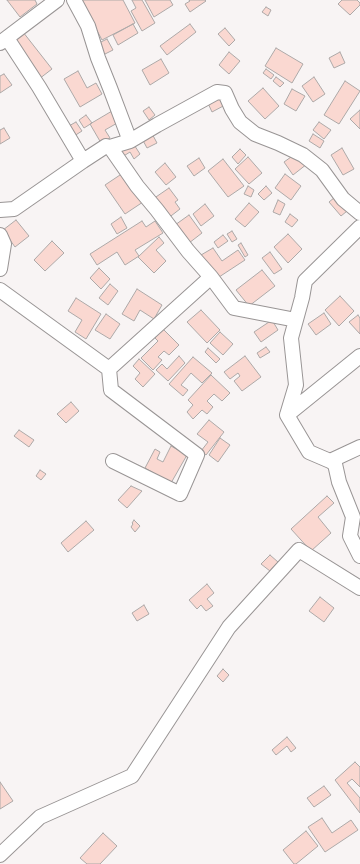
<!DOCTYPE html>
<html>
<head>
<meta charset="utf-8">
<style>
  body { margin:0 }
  canvas { display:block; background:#f8f4f4 }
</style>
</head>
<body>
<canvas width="360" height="864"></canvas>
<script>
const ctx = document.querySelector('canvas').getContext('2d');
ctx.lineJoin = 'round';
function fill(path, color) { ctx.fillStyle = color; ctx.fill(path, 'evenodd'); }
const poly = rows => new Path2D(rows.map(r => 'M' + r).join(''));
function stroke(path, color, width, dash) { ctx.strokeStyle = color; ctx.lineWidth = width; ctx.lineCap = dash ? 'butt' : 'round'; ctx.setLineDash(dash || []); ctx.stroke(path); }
const building = poly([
  [7,0,35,0,37,4,20,17,7,0],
  [81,0,123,0,135,23,102,40,81,0],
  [132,0,142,0,155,23,142,31,131,11,136,8,132,0],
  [145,0,170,0,173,5,154,17,145,0],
  [189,0,205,0,206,1,190,12,185,4,190,1,189,0],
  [342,0,357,0,360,3,360,5,350,15,338,4,342,0],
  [266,7,271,10,268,16,262,12,266,7],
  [133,24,138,33,118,45,113,35,133,24],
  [190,24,196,32,167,55,160,46,190,24],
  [225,28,235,40,229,46,218,34,225,28],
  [23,32,52,69,39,79,10,42,23,32],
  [107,39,113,50,103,55,97,44,107,39],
  [276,48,303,64,292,83,265,66,276,48],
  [229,52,240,61,229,74,219,65,229,52],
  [340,52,345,63,334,68,329,58,340,52],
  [161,59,169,73,150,85,142,70,161,59],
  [266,69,274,75,271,79,263,73,266,69],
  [78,71,87,88,96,83,102,94,80,107,64,79,78,71],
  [4,74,12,85,0,93,0,76,4,74],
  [276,77,284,83,280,87,273,81,276,77],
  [314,77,325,94,313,102,302,86,314,77],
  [345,81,360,91,339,124,324,115,345,81],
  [263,88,279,106,265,119,248,101,263,88],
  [292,89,305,96,296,111,284,104,292,89],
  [221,91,227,104,212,112,206,99,221,91],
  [149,107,155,115,149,120,143,111,149,107],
  [360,110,360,129,350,119,360,110],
  [112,111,119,122,105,130,110,138,101,143,90,124,112,111],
  [86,115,92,123,84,128,79,120,86,115],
  [76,122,82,131,74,136,67,127,76,122],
  [319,122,331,130,324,139,313,130,319,122],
  [4,128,10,138,0,144,0,130,4,128],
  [149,128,157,143,147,148,139,133,149,128],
  [313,134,324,141,320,148,309,141,313,134],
  [131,140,140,154,134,159,130,152,122,157,117,150,131,140],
  [342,148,354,169,343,175,331,155,342,148],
  [240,149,246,155,238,164,232,157,240,149],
  [298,152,307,164,293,175,284,162,298,152],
  [248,157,262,173,249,184,235,169,248,157],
  [199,158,205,168,194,176,187,166,199,158],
  [223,159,244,186,228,197,208,171,223,159],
  [165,163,176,177,166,185,155,172,165,163],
  [123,173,143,202,125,214,105,185,123,173],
  [285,174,301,186,291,200,275,188,285,174],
  [248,186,254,190,251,197,244,194,248,186],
  [266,186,272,193,264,200,258,194,266,186],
  [169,188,178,200,175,202,180,209,167,219,153,199,169,188],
  [340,193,352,207,341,216,329,202,340,193],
  [278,200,285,204,280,215,273,212,278,200],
  [249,203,259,212,245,227,235,219,249,203],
  [205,204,214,216,201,226,193,214,205,204],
  [290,214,298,220,292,227,285,222,290,214],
  [189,215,202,233,189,243,175,225,189,215],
  [121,217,127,228,117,234,111,224,121,217],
  [16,220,29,236,15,247,3,230,16,220],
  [142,221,146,227,155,221,163,233,135,250,139,256,125,265,117,252,97,265,90,254,142,221],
  [232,231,237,239,232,242,227,234,232,231],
  [288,234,302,249,288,263,274,247,288,234],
  [223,235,228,241,218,248,214,242,223,235],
  [159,237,164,243,156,250,166,261,154,273,138,257,159,237],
  [52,241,64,253,45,271,34,260,52,241],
  [241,243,248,255,245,257,238,245,241,243],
  [213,248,222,261,238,250,245,260,216,279,201,255,213,248],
  [270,252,282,269,274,274,262,258,270,252],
  [99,268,110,279,101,289,90,278,99,268],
  [262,270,275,286,249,306,236,290,262,270],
  [110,284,118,291,108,305,99,298,110,284],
  [137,289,162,305,154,319,140,310,134,321,122,314,137,289],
  [340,296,354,311,339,326,325,310,340,296],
  [76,298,101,314,86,339,75,332,82,320,68,311,76,298],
  [201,310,220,330,207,343,187,322,201,310],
  [324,313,331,324,316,335,308,324,324,313],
  [106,314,120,324,110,339,95,330,106,314],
  [358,315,360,318,360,334,349,322,358,315],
  [272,320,278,330,261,342,254,332,272,320],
  [163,329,179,345,169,355,164,351,158,357,162,360,153,370,141,358,158,341,155,338,163,329],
  [220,332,233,344,223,355,210,343,220,332],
  [266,347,270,352,260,358,257,353,266,347],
  [208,348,220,359,216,363,205,352,208,348],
  [179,356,185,363,168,381,156,370,162,364,167,369,179,356],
  [245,356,261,377,242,391,234,381,240,376,238,373,230,379,224,372,245,356],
  [193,357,212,373,202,383,191,373,181,385,188,390,183,396,169,384,193,357],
  [139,359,155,374,143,387,135,379,140,373,133,366,139,359],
  [211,375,230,393,222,401,214,394,207,401,213,407,207,414,202,410,193,419,187,412,193,405,188,400,211,375],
  [71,402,79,411,66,423,57,414,71,402],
  [209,420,224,432,206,455,201,451,208,442,197,434,209,420],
  [19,430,34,440,29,447,14,436,19,430],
  [220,438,230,445,218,462,209,455,220,438],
  [171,446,187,455,171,483,145,468,155,449,160,452,157,459,163,462,171,446],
  [40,470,46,474,41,480,36,476,40,470],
  [131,486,142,491,127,508,118,500,131,486],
  [327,496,334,503,318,517,331,533,311,551,291,529,327,496],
  [134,520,140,526,135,532,131,527,133,524,132,523,134,520],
  [86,521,94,530,68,552,61,543,86,521],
  [270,555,278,562,270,571,261,564,270,555],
  [207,584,214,593,207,599,213,606,206,611,201,605,197,609,189,600,207,584],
  [320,597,334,608,324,622,309,611,320,597],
  [144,605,149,614,137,621,132,613,144,605],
  [223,669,229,675,223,682,217,676,223,669],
  [287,737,296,748,291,752,287,746,276,755,272,750,287,737],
  [355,762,360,767,360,787,352,779,347,783,360,798,360,813,335,780,355,762],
  [0,782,13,801,0,809,0,782],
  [324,786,331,795,314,807,307,798,324,786],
  [322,818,332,833,351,820,358,830,325,852,308,827,322,818],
  [306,831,318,846,296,864,294,864,283,850,306,831],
  [103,833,117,846,100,864,87,864,80,858,103,833]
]);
fill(building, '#fad8d1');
stroke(building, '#ada9a8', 1);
const street = poly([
  [74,0,88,26,98,58,110,88,130,141,110,147,137,186,157,210,188,251,211,277,234,308,296,320],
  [7,38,39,87,83,161,106,146,110,147],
  [0,43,57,0],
  [130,141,157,125,217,92,225,93,232,109,240,122,255,134,278,143,303,155,322,170,343,199,360,213],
  [0,210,14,209,83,161],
  [360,227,305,281,302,298,291,338,296,385,287,415,309,452,330,461,335,464,339,482,353,517,350,536,360,556],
  [0,235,4,244,0,269],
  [0,290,109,369,211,277],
  [109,369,111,390,197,455,180,494,113,461],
  [287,415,360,356],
  [330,461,360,447],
  [0,855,40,817,132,776,229,627,299,550,360,588]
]);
stroke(street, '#999595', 16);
stroke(street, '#fff', 14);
</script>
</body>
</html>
